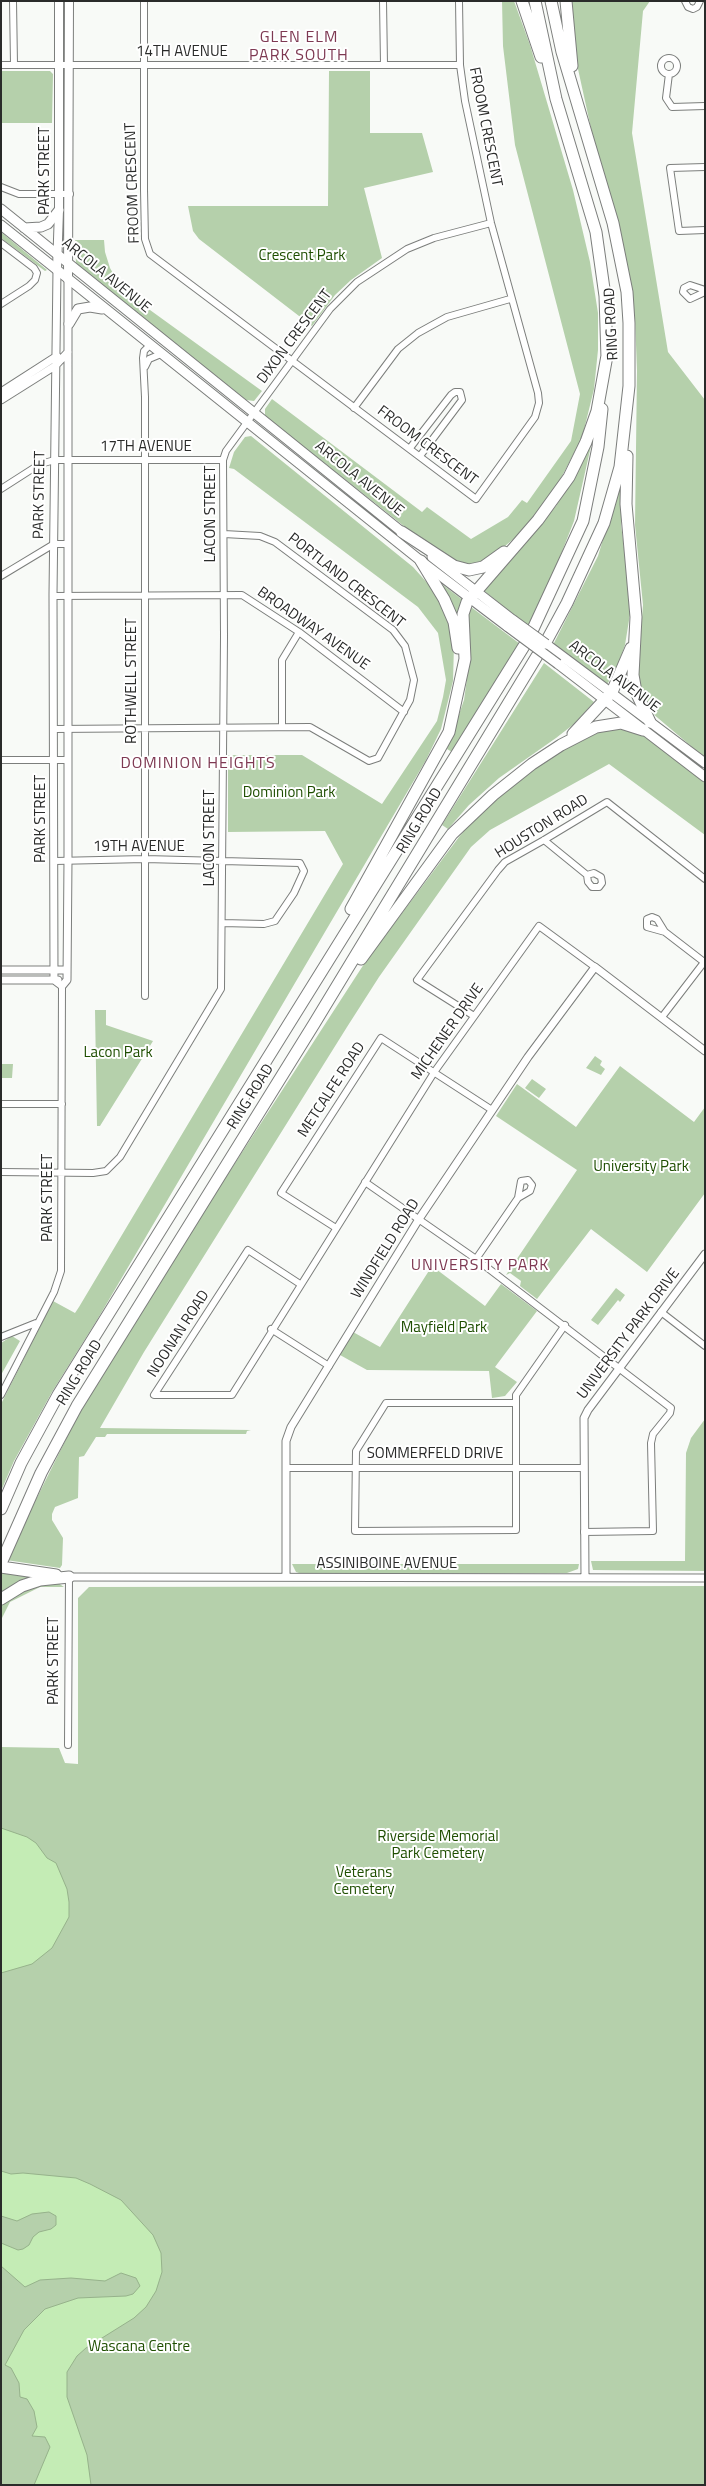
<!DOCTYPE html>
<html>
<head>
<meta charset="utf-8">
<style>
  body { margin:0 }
  #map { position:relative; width:706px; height:2486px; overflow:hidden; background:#f8faf7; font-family:"Titillium Web",sans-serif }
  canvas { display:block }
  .frame { position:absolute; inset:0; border:2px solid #2a2b2a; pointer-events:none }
</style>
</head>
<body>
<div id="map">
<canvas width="706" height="2486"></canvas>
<div class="frame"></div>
</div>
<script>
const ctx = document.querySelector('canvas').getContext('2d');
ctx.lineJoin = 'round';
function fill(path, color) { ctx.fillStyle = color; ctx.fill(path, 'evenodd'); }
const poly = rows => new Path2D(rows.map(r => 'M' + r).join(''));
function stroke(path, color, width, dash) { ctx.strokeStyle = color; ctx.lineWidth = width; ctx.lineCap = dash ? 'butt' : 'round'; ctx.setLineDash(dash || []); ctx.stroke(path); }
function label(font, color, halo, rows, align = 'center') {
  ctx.font = font + ' "Titillium Web",sans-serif'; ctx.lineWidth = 4; ctx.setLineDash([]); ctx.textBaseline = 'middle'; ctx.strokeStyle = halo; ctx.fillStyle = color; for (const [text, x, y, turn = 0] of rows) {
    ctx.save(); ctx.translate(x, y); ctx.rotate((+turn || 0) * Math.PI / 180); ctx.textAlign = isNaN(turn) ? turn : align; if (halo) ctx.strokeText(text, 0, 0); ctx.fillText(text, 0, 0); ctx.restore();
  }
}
fill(poly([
  [502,1,514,1,530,45,573,190,590,262,598,313,598,350,594,389,582,438,561,478,551,495,517,536,486,562,469,565,458,564,424,542,269,419,265,415,265,409,272,399,422,512,427,507,471,539,508,517,522,500,527,503,571,441,580,394,515,145,503,46],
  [571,1,650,1,643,11,632,133,668,352,705,400,705,758,652,713,637,684,643,605,635,525,637,371,635,318,619,226,592,133,578,69,574,43],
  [1,71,50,71,53,74,52,123,1,123],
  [329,71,370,71,370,133,422,133,433,172,364,188,382,258,351,280,335,295,312,326,199,239,193,231,188,206,328,206],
  [1,232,47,270,45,271,1,238],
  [75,240,104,240,105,252,110,268,119,284,150,310,262,391,254,401,246,400,76,264],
  [251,436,413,567,438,595,448,619,454,645,453,681,441,729,426,760,97,1320,52,1392,14,1461,1,1491,1,1404,53,1301,75,1313,79,1307,343,864,325,831,228,832,228,755,302,755,382,804,437,721,443,697,446,680,438,633,418,607,234,469,229,468,234,452,245,437],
  [591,446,574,521,550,582,528,626,483,590,556,506],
  [621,480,621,525,630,593,630,614,625,645,615,673,607,684,553,645,598,556],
  [443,585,464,601,460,629,441,586],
  [471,607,520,644,452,752,447,749,464,700,468,671,468,614],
  [544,663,594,702,574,724,556,738,499,778,469,805,448,829,442,825],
  [629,729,646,736,705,782,705,835,609,764,490,830,471,847,379,977,347,1027,144,1352,100,1428,251,1430,247,1431,246,1434,107,1434,105,1437,96,1437,84,1456,79,1457,78,1498,55,1507,52,1514,52,1520,63,1538,62,1565,60,1568,6,1560,82,1407,171,1262,364,964,459,837,480,812,540,764,582,738,604,730],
  [95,1010,106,1010,106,1025,153,1041,100,1126,97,1126],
  [595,1056,602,1061,600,1065,605,1069,601,1075,586,1068],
  [1,1064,13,1064,12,1078,1,1078],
  [620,1066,694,1122,705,1107,705,1193,647,1272,591,1229,537,1299,520,1286,521,1281,510,1273,506,1275,577,1170,496,1116,517,1084,576,1127],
  [532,1079,546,1089,539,1098,525,1088],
  [432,1266,485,1306,501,1284,537,1311,495,1367,517,1382,505,1396,492,1398,489,1371,367,1370,340,1355,353,1332,380,1347],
  [616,1288,625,1295,620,1302,618,1300,598,1325,591,1320],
  [12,1336,20,1341,1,1375,1,1343],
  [705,1419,705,1571,593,1570,591,1561,685,1561,686,1453,691,1438],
  [292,1564,579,1564,578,1569,567,1573,302,1574,296,1572],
  [1,1572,43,1576,19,1582,1,1593],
  [58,1583,64,1587,40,1587,10,1602,1,1620,1,1605,8,1597,37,1585],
  [705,1586,705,2485,1,2485,1,1747,59,1748,65,1763,78,1764,78,1598,89,1587]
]), '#b5d0ab');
const water = poly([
  [1,1828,27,1837,36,1843,47,1858,56,1863,67,1889,69,1902,69,1917,52,1948,32,1964,1,1973,1,1828],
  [1,2171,11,2174,23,2173,76,2178,90,2184,121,2200,153,2235,161,2253,162,2272,156,2291,146,2307,134,2318,86,2348,77,2356,67,2372,67,2397,87,2455,91,2485,34,2485,50,2447,45,2437,32,2436,37,2427,34,2411,27,2399,20,2397,19,2383,11,2368,5,2365,24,2330,45,2309,78,2298,126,2296,133,2294,140,2286,136,2278,121,2273,105,2281,71,2278,40,2280,25,2287,1,2266,1,2243,18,2250,23,2249,29,2245,33,2237,39,2232,51,2229,56,2225,56,2216,49,2212,32,2214,17,2221,1,2216,1,2171]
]);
fill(water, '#c4ecb5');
stroke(water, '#96b28b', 1);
const minor = poly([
  [13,1,14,65],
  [144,1,144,190,145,239,150,254,476,499,535,417,539,403,538,393,491,223,465,101,460,65,459,1],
  [383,1,384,65],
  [685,1,688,7,693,9,697,7,700,1],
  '661 66a8 8 0 1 1 16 0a8 8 0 1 1-16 0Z',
  [1,65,460,65],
  [669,74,666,98,672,107,705,106],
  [705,167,670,168,679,231,705,230],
  [1,187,19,194,70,194],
  [1,243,34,268,37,273,35,280,29,286,1,304],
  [705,290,690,285,684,288,683,292,690,299,705,292],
  [145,367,149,359,161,354],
  [354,408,398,349,418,333,447,317,510,299],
  [410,448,451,395,455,392,460,392,462,400,420,456],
  [1,489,40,464,55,460,223,460],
  [1,576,54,544,67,544],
  [53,596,242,595,299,632,404,712],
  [282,727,282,660,299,632],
  [54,729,310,727,369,761,378,758,410,700,414,680,405,646,393,630,275,542,260,536,224,534],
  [1,760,68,760],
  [544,840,587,875,588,882,592,887,599,887,602,883,601,877,594,873,587,875],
  [55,861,145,859,300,863,304,871,294,893,275,921,264,924,222,923],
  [665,932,657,919,652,917,647,919,647,927,665,932,704,962],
  [145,996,145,397,143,358,144,351,150,345],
  [474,1016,417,980,498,870,505,862,544,840,607,802,705,879],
  [662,1017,705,961],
  [1,1104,62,1104],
  [1,1172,93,1173,106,1171,120,1157,221,989,224,637,223,460,226,451,330,309,357,282,407,249,434,238,491,223],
  [365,1182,476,1259,671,1408,670,1413,653,1434,651,1443,653,1531,584,1532],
  [336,1228,281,1193,381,1038,492,1110],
  [476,1259,518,1198,530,1191,532,1185,528,1180,521,1181,518,1198],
  [300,1284,248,1250,154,1395,232,1395,435,1071,539,926,595,967],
  [661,1312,705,1346],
  [271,1329,329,1366],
  [1,1337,36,1323],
  [1,1395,54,1292,61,1271,62,986],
  [516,1403,386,1403,356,1451,355,1531,516,1530,516,1395,565,1325],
  [286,1468,584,1468],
  [68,1745,69,1577]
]);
const tertiary = poly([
  [57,269,53,594,54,980,62,986,67,980,68,860,68,279],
  [1,392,57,356],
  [1,400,55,366,68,352],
  [1,970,67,970],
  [1,980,58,980],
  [286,1576,286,1441,291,1427,419,1219,528,1057,595,967,705,1051],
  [69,1577,705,1578],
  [585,1578,584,1418,588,1410,705,1254]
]);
const secondary = poly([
  [57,269,59,210,59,1],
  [68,279,69,1]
]);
const primary = poly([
  [1,209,407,536],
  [1,225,421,561,508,627],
  [24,228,41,227,48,224,59,210],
  [69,324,78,309,90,307,102,309],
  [432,557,513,620],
  [546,644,705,763],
  [558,664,705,777]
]);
const motorway = poly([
  [522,1,541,57],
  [535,1,556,99,596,232,605,296,607,358],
  [566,1,572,66],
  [627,456,626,504,636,617,633,675,636,692,650,722],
  [402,532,454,566,469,570,483,567,504,552],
  [421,561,444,599,454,622,458,648],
  [533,629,583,521,598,447,602,409],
  [547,640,567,603,604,523,620,467,629,386,629,323,627,292,613,223,562,52,551,1],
  [573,734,612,692,631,648],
  [351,909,449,732,465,659,463,614,467,602,538,520,569,477,586,442,597,411,608,350],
  [361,959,452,834,493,795,532,764,561,745,596,727,621,723,643,730],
  [1,1509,21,1463,58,1395,524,646],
  [2,1561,41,1473,77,1406,314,1024,537,656],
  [1,1567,56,1575],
  [1,1599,22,1586,40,1580,69,1577]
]);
stroke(minor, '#7c7e7c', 8);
stroke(tertiary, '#7c7e7c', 9);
stroke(secondary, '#7c7e7c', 10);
stroke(primary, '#7c7e7c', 11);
stroke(motorway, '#7c7e7c', 13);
stroke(minor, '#fff', 6);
stroke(tertiary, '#fff', 7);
stroke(secondary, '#fff', 8);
stroke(primary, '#fff', 9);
stroke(motorway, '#fff', 11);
const primaryBridge = poly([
  [513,620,546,644],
  [508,627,558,664]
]);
stroke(primaryBridge, '#7c7e7c', 11, []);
stroke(primaryBridge, '#fff', 9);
label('15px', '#2a2b2a', '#fff', [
  ["14TH AVENUE",182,52],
  ["FROOM CRESCENT",485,127,79],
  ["PARK STREET",45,171,-90],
  ["FROOM CRESCENT",133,183,-92],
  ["ARCOLA AVENUE",106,276,39],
  ["RING ROAD",612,324,-93],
  ["DIXON CRESCENT",295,337,-53],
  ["FROOM CRESCENT",427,446,37],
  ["17TH AVENUE",146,447],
  ["ARCOLA AVENUE",359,479,39],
  ["PARK STREET",40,495,-89],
  ["LACON STREET",211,514,-90],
  ["PORTLAND CRESCENT",346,581,38],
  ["BROADWAY AVENUE",313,629,35],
  ["ARCOLA AVENUE",614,677,37],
  ["ROTHWELL STREET",132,681,-90],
  ["PARK STREET",41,819,-90],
  ["RING ROAD",420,821,-59],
  ["HOUSTON ROAD",542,827,-32],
  ["LACON STREET",210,838,-90],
  ["19TH AVENUE",139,847],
  ["MICHENER DRIVE",448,1032,-55],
  ["METCALFE ROAD",332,1090,-57],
  ["RING ROAD",251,1097,-58],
  ["PARK STREET",48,1198,-90],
  ["WINDFIELD ROAD",386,1249,-58],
  ["NOONAN ROAD",179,1334,-57],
  ["UNIVERSITY PARK DRIVE",629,1334,-53],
  ["RING ROAD",80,1373,-59],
  ["SOMMERFELD DRIVE",435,1454],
  ["ASSINIBOINE AVENUE",387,1564],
  ["PARK STREET",54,1661,-90]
]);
label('15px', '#1e4e00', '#fff', [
  ["Crescent Park",302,256],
  ["Dominion Park",289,793],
  ["Lacon Park",118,1053],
  ["University Park",641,1167],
  ["Mayfield Park",444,1328],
  ["Riverside Memorial",438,1837],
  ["Park Cemetery",438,1854],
  ["Veterans",364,1873],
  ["Cemetery",364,1890],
  ["Wascana Centre",139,2347]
]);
ctx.letterSpacing = '1px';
label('16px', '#7e3952', '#fff', [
  ["GLEN ELM",299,38],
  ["PARK SOUTH",299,56],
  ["DOMINION HEIGHTS",198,764],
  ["UNIVERSITY PARK",480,1266]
]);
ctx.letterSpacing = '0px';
</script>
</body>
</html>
